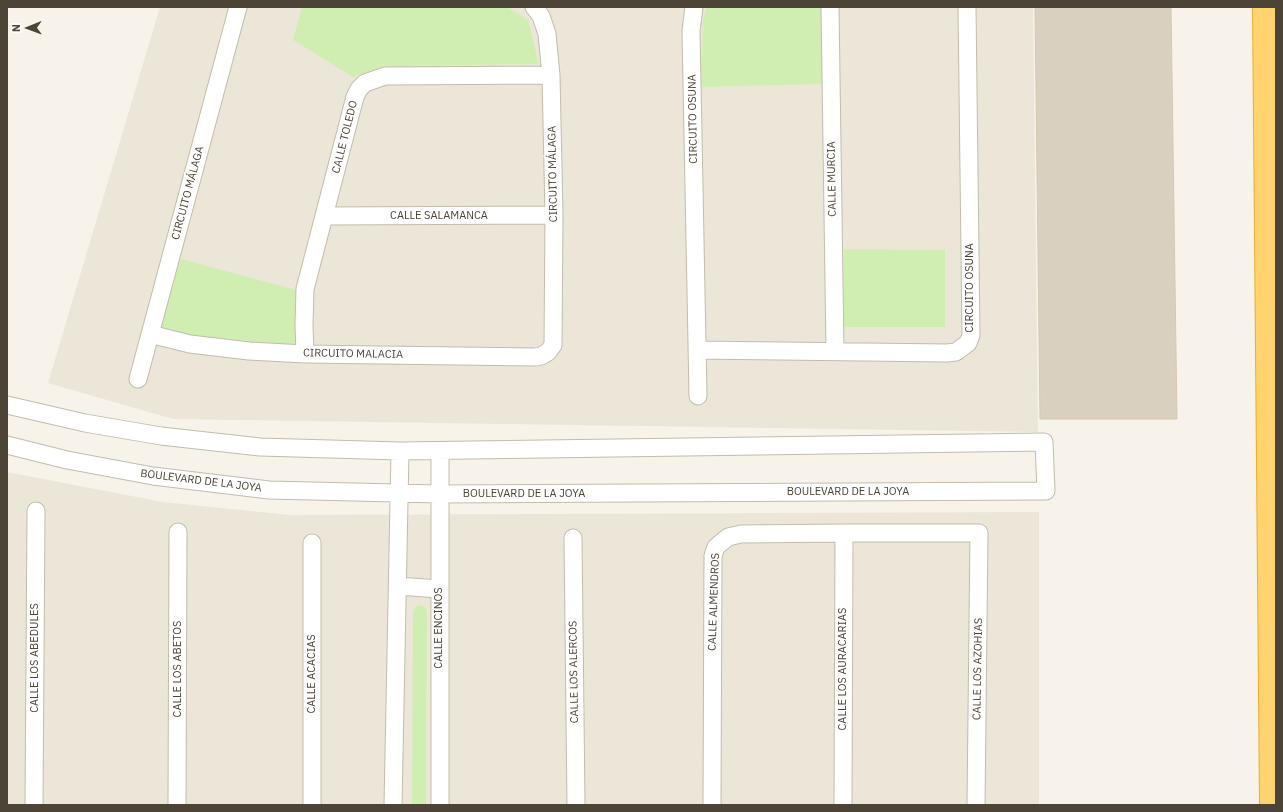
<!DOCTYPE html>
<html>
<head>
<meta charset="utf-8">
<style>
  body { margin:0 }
  #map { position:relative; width:1283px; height:812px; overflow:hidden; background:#f7f3eb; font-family:"IBM Plex Sans",sans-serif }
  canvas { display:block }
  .frame { position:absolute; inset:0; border:8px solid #4c4437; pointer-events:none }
  .north { position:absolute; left:8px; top:8px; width:40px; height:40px; -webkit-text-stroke:3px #fff; paint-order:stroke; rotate:269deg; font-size:11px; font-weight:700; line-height:16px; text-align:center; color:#4c4437 }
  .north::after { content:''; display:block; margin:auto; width:14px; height:18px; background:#4c4437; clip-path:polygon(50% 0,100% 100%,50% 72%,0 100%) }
</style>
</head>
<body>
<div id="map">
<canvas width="1283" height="812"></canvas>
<div class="frame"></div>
<div class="north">N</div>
</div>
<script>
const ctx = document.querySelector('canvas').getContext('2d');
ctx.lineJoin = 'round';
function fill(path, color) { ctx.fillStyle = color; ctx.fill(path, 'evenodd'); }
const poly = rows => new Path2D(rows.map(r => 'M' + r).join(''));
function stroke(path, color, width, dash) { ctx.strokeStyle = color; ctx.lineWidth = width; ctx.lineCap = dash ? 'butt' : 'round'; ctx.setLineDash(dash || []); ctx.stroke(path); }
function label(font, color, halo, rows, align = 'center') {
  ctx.font = font + ' "IBM Plex Sans",sans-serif'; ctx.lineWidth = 4; ctx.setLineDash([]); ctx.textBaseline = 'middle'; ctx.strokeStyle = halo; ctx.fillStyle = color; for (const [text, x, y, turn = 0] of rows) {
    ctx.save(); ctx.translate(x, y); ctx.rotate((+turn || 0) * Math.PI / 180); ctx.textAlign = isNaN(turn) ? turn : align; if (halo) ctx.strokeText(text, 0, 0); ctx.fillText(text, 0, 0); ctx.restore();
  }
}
fill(poly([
  [160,7,1033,7,1038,432,173,419,48,383],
  [7,472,163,502,290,515,1039,512,1039,805,7,805]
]), '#ebe6d8');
fill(poly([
  [302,7,507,7,528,20,539,64,384,66,353,77,293,40],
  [707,7,823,7,822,84,701,87,703,20],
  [844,249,945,250,945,327,844,327],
  [181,259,296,290,296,347,245,344,158,331],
  [421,605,425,607,427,612,426,805,412,805,413,613,415,607]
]), '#d0eeb1');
const building = poly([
  [1035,7,1171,7,1177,419,1040,419,1035,7]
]);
fill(building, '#d9d0bf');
stroke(building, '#d5c8b1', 1);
const street = poly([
  [694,7,691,31,698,396],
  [830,7,835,351],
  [324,216,554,215],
  [150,334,190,344,249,351,305,354,535,357,541,356,548,352,553,345,554,215,551,75,547,34,541,16,534,7],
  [697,350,947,353,956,352,968,343,971,335,967,7],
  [305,354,304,325,305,289,355,97,359,89,365,83,385,76,551,75],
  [138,379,238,7],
  [7,405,85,423,161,436,260,447,400,451,1044,442,1046,491,439,494,269,490,153,476,67,460,7,445],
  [440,451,440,805],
  [573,538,576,805],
  [312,543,312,805],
  [398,586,439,589],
  [34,805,36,511],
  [177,805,178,532],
  [393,805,400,451],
  [712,805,713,556,716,547,728,537,741,534,844,533,979,533,976,805],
  [843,805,844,533]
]);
const highway = poly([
  [1264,7,1271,805]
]);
stroke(street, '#c3bcac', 19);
stroke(highway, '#ecac2f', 24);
stroke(street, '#fff', 17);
stroke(highway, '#ffd36d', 22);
label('11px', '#4c4437', '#fff', [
  ["CIRCUITO OSUNA",693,119,-91],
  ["CALLE TOLEDO",345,137,-76],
  ["CIRCUITO MÁLAGA",553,174,-91],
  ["CALLE MURCIA",832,179,-91],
  ["CIRCUITO MÁLAGA",188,193,-75],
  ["CALLE SALAMANCA",439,216],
  ["CIRCUITO OSUNA",970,288,-90],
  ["CIRCUITO MALACIA",353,354,1],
  ["BOULEVARD DE LA JOYA",201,481,7],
  ["BOULEVARD DE LA JOYA",848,492],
  ["BOULEVARD DE LA JOYA",524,494],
  ["CALLE ALMENDROS",714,602,-88],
  ["CALLE ENCINOS",439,628,-90],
  ["CALLE LOS ABEDULES",35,658,-90],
  ["CALLE LOS ABETOS",178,669,-90],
  ["CALLE LOS AURACARIAS",843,669,-90],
  ["CALLE LOS AZOHIAS",978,669,-89],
  ["CALLE LOS ALERCOS",574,672,-91],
  ["CALLE ACACIAS",312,674,-90]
]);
</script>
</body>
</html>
